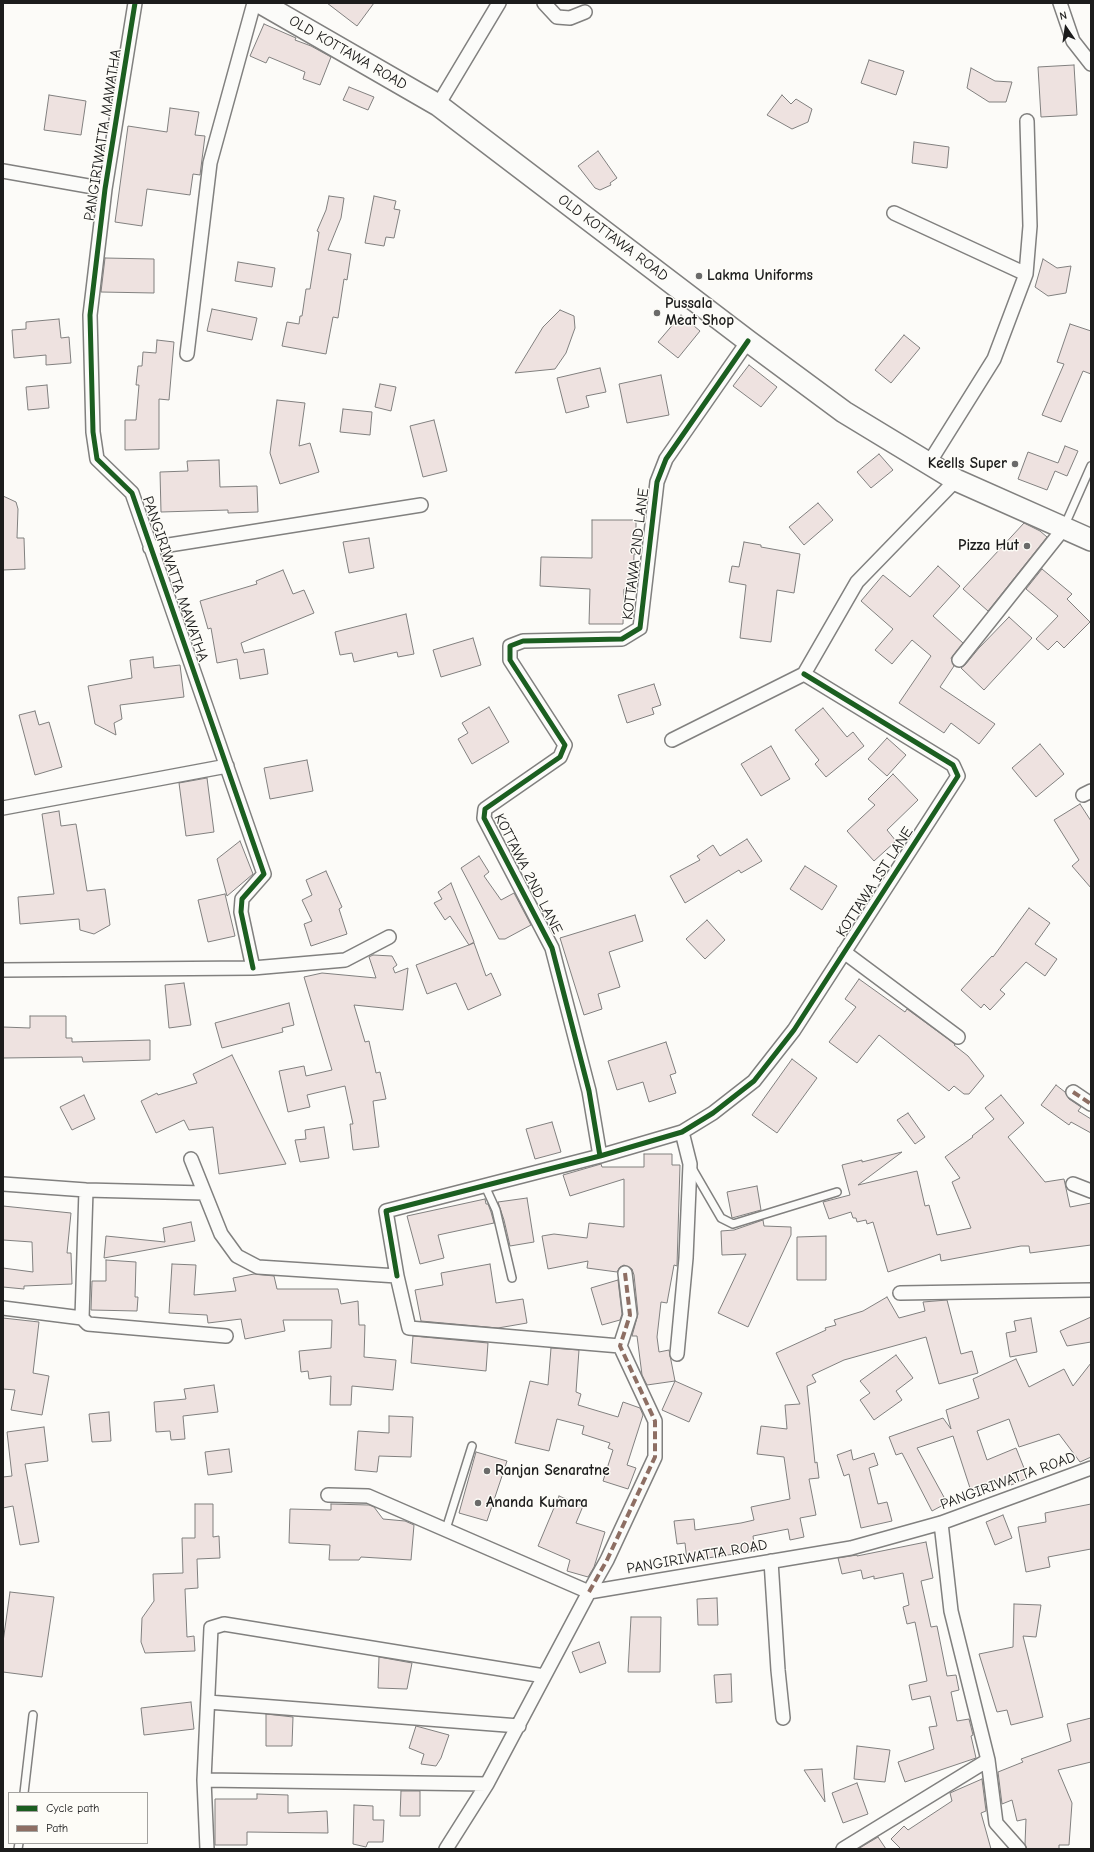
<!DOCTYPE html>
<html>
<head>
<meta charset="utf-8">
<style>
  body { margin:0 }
  #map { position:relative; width:1094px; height:1852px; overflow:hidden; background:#fcfbf8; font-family:"Comic Neue",sans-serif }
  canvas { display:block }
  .frame { position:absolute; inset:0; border:4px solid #1c1c1c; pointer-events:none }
  .legend { position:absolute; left:8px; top:1792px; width:140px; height:52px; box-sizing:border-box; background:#fdfcf7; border:1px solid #a3a29f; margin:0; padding:5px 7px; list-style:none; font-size:12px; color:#1c1c1c }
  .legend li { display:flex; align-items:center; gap:8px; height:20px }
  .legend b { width:20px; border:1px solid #a3a29f }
  .north { position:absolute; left:1046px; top:8px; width:40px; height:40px; -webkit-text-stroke:3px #fdfcf7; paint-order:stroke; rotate:347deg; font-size:11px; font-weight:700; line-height:16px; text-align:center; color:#1c1c1c }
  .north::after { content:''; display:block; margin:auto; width:14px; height:18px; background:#1c1c1c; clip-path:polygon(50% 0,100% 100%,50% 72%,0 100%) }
</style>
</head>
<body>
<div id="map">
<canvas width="1094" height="1852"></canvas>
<div class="frame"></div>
<ul class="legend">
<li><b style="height:5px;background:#1b5e20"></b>Cycle path</li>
<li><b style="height:5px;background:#8d6e63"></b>Path</li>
</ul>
<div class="north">N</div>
</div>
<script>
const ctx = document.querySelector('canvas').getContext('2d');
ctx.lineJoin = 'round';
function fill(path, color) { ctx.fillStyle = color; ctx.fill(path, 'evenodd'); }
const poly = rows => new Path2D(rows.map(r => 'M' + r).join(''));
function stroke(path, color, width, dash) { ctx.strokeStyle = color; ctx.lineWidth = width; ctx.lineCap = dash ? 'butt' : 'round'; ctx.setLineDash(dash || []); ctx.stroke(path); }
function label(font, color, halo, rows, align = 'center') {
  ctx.font = font + ' "Comic Neue",sans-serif'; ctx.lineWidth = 3; ctx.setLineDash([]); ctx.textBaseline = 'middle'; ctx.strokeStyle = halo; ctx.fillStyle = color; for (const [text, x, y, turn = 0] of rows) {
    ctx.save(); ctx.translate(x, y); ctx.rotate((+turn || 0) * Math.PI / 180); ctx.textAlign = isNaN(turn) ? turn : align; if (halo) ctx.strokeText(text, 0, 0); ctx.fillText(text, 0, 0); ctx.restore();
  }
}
const building = poly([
  [327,3,374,3,357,26,327,3],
  [264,24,296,38,295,40,311,46,331,57,320,85,303,79,305,72,269,57,266,63,250,56,264,24],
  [869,60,904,71,896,95,861,83,869,60],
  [1074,65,1077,115,1041,117,1038,67,1074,65],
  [971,68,995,81,1012,82,1006,102,989,102,967,88,971,68],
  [349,87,374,97,368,110,343,100,349,87],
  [49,95,86,101,81,135,44,130,49,95],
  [782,95,791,104,796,99,812,109,808,122,792,129,767,115,782,95],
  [170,108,199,112,195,135,205,136,200,175,193,174,190,195,147,189,142,226,115,222,128,126,167,132,170,108],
  [914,142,949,147,947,168,912,163,914,142],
  [598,151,617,178,610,183,611,185,600,190,595,188,578,166,598,151],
  [329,196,344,198,341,218,328,250,351,254,347,280,344,279,338,318,333,317,326,354,282,346,287,322,299,324,300,316,302,316,306,289,310,289,319,232,317,231,326,210,329,196],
  [374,196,396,201,394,209,400,210,394,238,386,237,384,246,365,243,374,196],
  [105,258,154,259,154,293,101,292,105,258],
  [1043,259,1057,268,1071,266,1066,293,1048,296,1035,287,1043,259],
  [238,262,275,268,272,287,235,281,238,262],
  [212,309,257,318,252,340,207,331,212,309],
  [560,310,574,316,575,328,566,353,555,369,515,373,543,327,560,310],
  [681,315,700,331,678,358,658,342,681,315],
  [59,319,61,338,69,337,71,363,46,365,46,355,14,358,12,330,26,329,26,322,59,319],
  [1070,324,1091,331,1091,374,1083,371,1061,422,1042,415,1064,364,1057,362,1070,324],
  [904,335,920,348,891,383,875,370,904,335],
  [157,340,174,342,169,400,159,399,159,449,125,450,125,420,136,420,139,385,136,385,138,366,142,366,143,352,156,353,157,340],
  [749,365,777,387,761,407,733,386,749,365],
  [600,368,606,392,586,396,589,407,566,413,557,378,600,368],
  [661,375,669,415,627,423,619,384,661,375],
  [380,384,396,387,391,411,375,407,380,384],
  [47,385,49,408,28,410,26,387,47,385],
  [277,400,305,403,299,446,310,443,319,472,280,484,270,453,277,400],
  [343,409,372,412,370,435,340,432,343,409],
  [434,420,447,471,423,477,410,426,434,420],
  [1065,446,1078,451,1067,476,1055,471,1047,490,1018,479,1028,452,1058,463,1065,446],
  [879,454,893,470,871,488,857,472,879,454],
  [219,460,220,487,257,486,258,512,228,513,228,510,161,512,160,472,188,471,187,461,219,460],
  [3,496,16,502,18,509,17,538,24,538,25,569,3,570,3,496],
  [818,503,833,520,804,545,789,527,818,503],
  [592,520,636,520,636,554,634,554,633,589,624,589,623,624,589,624,590,589,540,586,541,557,592,558,592,520],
  [1024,523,1040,531,1047,537,988,611,963,589,1024,523],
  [369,538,374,568,349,573,343,542,369,538],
  [744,542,761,545,761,547,800,554,794,593,777,590,771,642,740,638,746,585,729,582,732,566,739,567,744,542],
  [938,566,960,586,933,616,963,643,951,658,954,666,940,687,995,724,979,744,951,723,944,733,899,703,931,656,912,640,892,664,875,650,893,629,861,601,883,575,910,597,938,566],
  [1042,569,1072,594,1067,599,1090,622,1064,648,1057,641,1048,650,1036,639,1058,616,1026,589,1042,569],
  [283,570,293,594,304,590,314,613,241,643,244,653,264,649,268,674,240,679,237,659,217,663,211,628,208,629,200,601,257,584,256,581,283,570],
  [406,614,414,654,398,657,397,652,354,662,352,653,340,655,335,632,406,614],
  [1009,617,1032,638,984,690,961,668,965,665,979,648,1009,617],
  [473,638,481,665,441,677,433,650,473,638],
  [153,657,154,668,180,665,184,697,120,705,122,719,114,723,116,735,95,724,88,686,132,678,130,660,153,657],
  [654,684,661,705,652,708,654,714,627,723,618,695,654,684],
  [489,707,509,742,472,764,458,739,468,733,462,723,489,707],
  [823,708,847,737,853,732,864,746,826,777,815,764,819,760,795,730,823,708],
  [35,711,39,725,49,722,62,767,35,775,19,715,35,711],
  [887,738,906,755,887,776,868,759,887,738],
  [1040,744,1064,774,1036,797,1012,768,1040,744],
  [771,746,790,779,761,796,741,764,771,746],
  [307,760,313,791,270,799,264,768,307,760],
  [893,774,918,800,887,830,896,841,874,861,847,831,875,805,868,799,893,774],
  [207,778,214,832,186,836,179,783,207,778],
  [1080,804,1091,821,1091,888,1072,866,1079,860,1054,820,1080,804],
  [59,811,61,826,76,824,87,891,105,889,110,925,94,934,80,930,79,919,20,924,18,897,54,894,42,814,59,811],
  [747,839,762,861,741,873,739,870,685,903,670,876,700,860,697,856,713,845,720,856,747,839],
  [240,841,253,874,227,896,217,859,240,841],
  [479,856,489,872,484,876,501,900,514,893,531,925,505,939,499,939,461,868,479,856],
  [805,866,837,886,822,910,790,889,805,866],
  [326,871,342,907,339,909,347,934,311,946,304,924,312,921,302,900,312,895,306,880,326,871],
  [451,883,474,942,469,945,450,916,445,920,434,903,442,899,438,892,451,883],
  [225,894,235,936,208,942,198,900,225,894],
  [1029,908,1050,923,1035,944,1057,959,1045,976,1026,962,1000,990,1005,994,990,1010,984,1004,981,1008,961,990,992,956,993,957,1029,908],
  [635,915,643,941,609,952,620,987,598,994,602,1009,584,1015,560,938,635,915],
  [707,920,725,940,705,959,686,939,707,920],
  [474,943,486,976,491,973,501,995,468,1010,456,983,427,994,416,965,474,943],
  [373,955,392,956,397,965,393,968,395,973,408,968,403,1010,354,1005,365,1042,369,1041,376,1073,380,1072,386,1099,373,1101,379,1147,353,1150,350,1124,353,1124,345,1086,307,1095,310,1107,288,1112,279,1071,304,1066,306,1076,332,1070,304,977,322,973,376,978,369,957,373,955],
  [859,979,905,1012,907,1009,955,1044,954,1045,968,1056,984,1076,969,1094,964,1094,954,1086,949,1091,879,1035,857,1063,829,1042,856,1007,845,999,859,979],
  [184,983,191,1025,169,1028,165,985,184,983],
  [289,1003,294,1025,282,1028,283,1032,222,1048,215,1023,289,1003],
  [30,1016,66,1016,66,1038,72,1038,72,1042,150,1040,150,1060,83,1062,82,1057,3,1058,3,1027,30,1028,30,1016],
  [666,1042,676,1073,670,1075,676,1093,649,1102,643,1082,617,1090,608,1061,666,1042],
  [232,1055,259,1110,286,1164,219,1174,213,1127,189,1130,184,1120,156,1133,141,1101,157,1093,158,1095,197,1083,193,1074,232,1055],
  [792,1059,817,1078,777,1133,752,1115,792,1059],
  [1056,1085,1065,1092,1069,1099,1081,1107,1078,1111,1091,1119,1091,1133,1071,1122,1069,1125,1041,1105,1056,1085],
  [84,1095,95,1119,72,1130,60,1107,84,1095],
  [1001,1095,1024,1123,1008,1137,1045,1182,1064,1179,1070,1207,1091,1203,1091,1245,1030,1253,1029,1246,1021,1246,941,1261,940,1254,888,1272,873,1222,867,1224,866,1220,857,1222,856,1218,853,1218,851,1212,829,1219,823,1202,850,1195,842,1165,862,1160,862,1162,902,1152,858,1185,917,1171,925,1206,929,1205,937,1235,971,1228,952,1182,960,1178,945,1157,973,1137,972,1136,994,1119,985,1108,1001,1095],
  [908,1113,925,1137,915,1144,897,1120,908,1113],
  [552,1122,561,1152,535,1159,526,1129,552,1122],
  [324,1127,329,1158,300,1162,295,1140,306,1139,305,1130,324,1127],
  [644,1154,672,1154,672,1165,680,1165,677,1266,674,1265,667,1303,661,1302,657,1337,659,1352,669,1350,675,1381,647,1385,642,1375,637,1336,632,1336,638,1314,634,1275,632,1269,624,1265,620,1267,617,1272,587,1268,588,1261,548,1269,542,1236,554,1234,587,1238,589,1223,624,1227,624,1179,570,1196,563,1175,601,1164,602,1167,644,1167,644,1154],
  [757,1186,761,1210,732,1218,727,1192,757,1186],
  [527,1198,534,1242,510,1246,504,1220,498,1202,527,1198],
  [485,1199,486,1204,488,1204,491,1212,494,1223,438,1235,444,1258,420,1264,407,1216,485,1199],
  [3,1206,71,1213,67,1253,71,1253,72,1284,24,1286,24,1289,3,1287,3,1268,33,1272,32,1242,3,1240,3,1206],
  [763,1220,764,1226,791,1227,791,1235,748,1327,718,1313,746,1254,722,1255,721,1231,734,1230,763,1220],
  [191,1222,195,1241,104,1258,106,1236,165,1242,163,1228,191,1222],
  [826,1236,826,1280,797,1280,797,1237,826,1236],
  [106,1260,136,1262,135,1297,138,1297,137,1311,91,1310,92,1281,106,1281,106,1260],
  [172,1264,196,1265,194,1295,236,1291,233,1278,254,1274,274,1276,277,1289,338,1289,341,1304,358,1301,359,1325,365,1325,364,1357,396,1360,393,1390,352,1386,351,1405,330,1405,331,1376,309,1379,308,1371,301,1372,299,1351,331,1348,332,1320,283,1320,285,1331,245,1339,241,1319,208,1323,207,1315,169,1313,172,1264],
  [490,1264,496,1303,523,1299,527,1323,498,1328,421,1321,415,1290,443,1285,441,1273,490,1264],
  [618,1280,622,1314,620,1320,602,1325,591,1288,618,1280],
  [887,1297,899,1318,925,1311,923,1302,947,1300,961,1354,972,1351,978,1373,939,1384,926,1337,844,1360,812,1375,816,1382,807,1386,815,1463,817,1462,819,1478,809,1479,816,1515,800,1518,804,1537,790,1540,788,1529,753,1536,755,1551,687,1561,685,1543,677,1544,674,1521,694,1519,695,1530,741,1523,754,1520,751,1507,790,1499,784,1457,757,1454,761,1426,787,1429,785,1405,800,1404,776,1353,826,1330,825,1328,836,1325,834,1320,863,1311,887,1297],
  [1091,1317,1091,1342,1067,1346,1060,1331,1091,1317],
  [3,1318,39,1322,33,1373,49,1376,42,1415,11,1410,15,1390,3,1389,3,1318],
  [1031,1318,1037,1352,1010,1357,1006,1333,1016,1331,1014,1321,1031,1318],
  [413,1336,488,1343,486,1371,411,1363,413,1336],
  [551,1348,579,1350,576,1392,581,1394,578,1405,618,1417,623,1402,640,1408,643,1415,627,1465,636,1468,628,1489,603,1481,613,1450,608,1448,610,1443,582,1434,584,1426,557,1419,549,1451,515,1443,530,1381,548,1385,551,1348],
  [896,1355,913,1378,896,1391,902,1400,874,1420,860,1400,870,1393,860,1381,896,1355],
  [1016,1359,1029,1387,1064,1369,1073,1386,1091,1363,1091,1457,1080,1462,1059,1434,1019,1447,1009,1419,977,1431,987,1460,1016,1448,1028,1478,1011,1485,1008,1479,971,1491,953,1436,917,1448,945,1499,945,1504,932,1511,902,1453,896,1455,889,1437,943,1418,951,1429,946,1410,979,1398,973,1379,1016,1359],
  [675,1381,702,1393,689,1422,662,1410,675,1381],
  [214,1385,218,1412,183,1416,185,1439,171,1440,170,1431,156,1432,154,1402,186,1399,184,1389,214,1385],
  [109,1412,111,1441,92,1442,89,1414,109,1412],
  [389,1416,413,1417,411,1457,379,1456,377,1472,355,1470,358,1431,389,1433,389,1416],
  [44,1427,48,1461,25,1464,39,1542,20,1545,13,1506,3,1508,3,1477,12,1476,7,1432,44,1427],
  [229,1449,232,1472,208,1475,205,1452,229,1449],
  [851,1450,853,1460,874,1453,878,1465,869,1468,878,1504,887,1502,892,1521,861,1528,849,1474,844,1476,837,1455,851,1450],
  [476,1452,507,1461,487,1521,459,1513,476,1452],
  [559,1496,583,1506,576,1523,605,1532,594,1567,588,1577,567,1571,570,1560,538,1546,559,1496],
  [195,1504,213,1504,213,1537,219,1536,220,1558,197,1559,198,1588,185,1589,187,1637,194,1636,195,1651,145,1653,141,1642,142,1618,154,1601,153,1574,183,1573,182,1538,195,1538,195,1504],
  [331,1504,369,1505,374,1507,383,1519,405,1521,414,1525,411,1560,361,1557,359,1560,329,1560,330,1545,289,1543,290,1509,331,1510,331,1504],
  [1091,1504,1091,1549,1048,1557,1050,1567,1026,1572,1018,1527,1046,1522,1045,1513,1091,1504],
  [1003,1515,1012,1538,995,1545,986,1522,1003,1515],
  [926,1542,933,1578,921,1581,931,1627,937,1626,947,1676,956,1675,959,1690,951,1692,957,1721,969,1719,973,1735,971,1736,976,1758,905,1782,898,1762,934,1749,929,1727,937,1726,930,1696,912,1700,909,1685,927,1681,915,1622,907,1624,903,1607,909,1605,903,1573,874,1579,874,1576,863,1579,861,1570,842,1574,838,1558,857,1555,857,1556,926,1542],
  [10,1592,54,1597,42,1677,3,1672,3,1642,10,1592],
  [717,1598,718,1625,698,1625,697,1599,717,1598],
  [1014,1604,1041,1605,1036,1637,1023,1636,1043,1717,1011,1725,1007,1710,997,1712,979,1654,1013,1647,1014,1604],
  [631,1617,661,1617,660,1672,628,1672,631,1617],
  [599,1642,606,1663,580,1673,572,1652,599,1642],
  [379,1657,412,1663,407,1689,378,1688,379,1657],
  [731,1674,732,1702,716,1703,714,1675,731,1674],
  [191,1702,194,1729,144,1735,141,1708,191,1702],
  [266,1714,293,1717,292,1746,266,1746,266,1714],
  [1091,1718,1091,1762,1058,1770,1072,1803,1069,1845,1059,1845,1059,1849,1027,1849,1025,1844,1026,1819,1017,1821,1012,1800,1002,1804,998,1772,1023,1762,1021,1759,1071,1741,1067,1724,1091,1718],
  [416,1726,449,1735,441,1758,436,1766,421,1764,424,1754,409,1748,416,1726],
  [857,1746,890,1750,885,1782,854,1779,857,1746],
  [822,1769,825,1802,804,1770,822,1769],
  [982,1779,986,1811,981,1813,991,1849,901,1849,891,1839,904,1826,908,1830,952,1801,950,1793,982,1779],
  [857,1783,868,1814,843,1823,832,1793,857,1783],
  [401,1791,420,1791,420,1816,400,1816,401,1791],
  [257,1794,288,1795,288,1813,327,1811,328,1833,247,1832,247,1845,215,1845,215,1799,257,1799,257,1794],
  [354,1805,373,1806,373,1820,384,1820,383,1842,368,1842,366,1847,353,1844,354,1805],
  [878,1837,886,1849,858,1849,878,1837]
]);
fill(building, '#eee2e0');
stroke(building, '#81807f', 1);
const service = poly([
  [1064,527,1091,466],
  [692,1168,721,1218,733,1224,837,1192],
  [485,1186,496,1210,512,1278],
  [446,1529,472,1446],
  [24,1793,33,1715],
  [18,1849,19,1843]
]);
const minor = poly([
  [135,3,105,189,90,315,93,432,97,459,132,493,264,874,242,899,241,912,253,968],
  [544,3,557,17,570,18,585,12],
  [1060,3,1073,41,1091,64],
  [438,105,499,3],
  [3,171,105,189],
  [894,213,1026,274],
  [187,354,210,163,254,3],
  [929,463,994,359,1026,274,1030,226,1027,121],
  [150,548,421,505],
  [959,660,1064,528],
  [804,674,857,582,956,480],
  [672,740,804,674],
  [1083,795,1091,791],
  [3,808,227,766],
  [844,952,958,1037],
  [3,970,253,968,345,960,389,937],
  [1073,1092,1091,1104],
  [600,1156,589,1091,552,948,484,818,485,809,560,757,565,745,510,660,510,646,523,641,622,639,640,628,657,482,666,459,748,341],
  [191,1159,221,1234,237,1256,258,1267,397,1276,409,1328,620,1346],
  [3,1184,86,1190,204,1193],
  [1073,1184,1091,1191],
  [86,1190,82,1318,88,1324,226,1336],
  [397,1276,386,1211,600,1156,682,1132,713,1113,754,1081,794,1030,958,776,953,765,804,674],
  [900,1293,1091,1290],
  [3,1308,82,1318],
  [677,1354,686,1258,690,1164,682,1132],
  [328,1495,368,1496,589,1592,607,1560,655,1457,655,1421,620,1346,630,1315,625,1273],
  [941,1523,951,1611,988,1760,996,1823,1019,1849],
  [771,1561,778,1670,783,1718],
  [208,1702,519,1726],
  [204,1780,487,1784],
  [207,1849,204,1780,211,1628,224,1624,544,1676],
  [446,1849,487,1784,589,1592,851,1548,941,1523,1091,1468],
  [843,1849,988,1760]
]);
const primary = poly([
  [261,3,438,105,748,341,844,412,956,480,1091,540]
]);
stroke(service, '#81807f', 10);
stroke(minor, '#81807f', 16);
stroke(primary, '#81807f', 24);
stroke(service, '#fbfbf9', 7);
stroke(minor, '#fbfbf9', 13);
stroke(primary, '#fbfbf9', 21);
stroke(poly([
  [1073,1092,1091,1104],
  [589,1592,607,1560,655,1457,655,1421,620,1346,630,1315,625,1273]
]), '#8d6e63', 4, [8, 4]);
stroke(poly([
  [135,3,105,189,90,315,93,432,97,459,132,493,264,874,242,899,241,912,253,968],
  [600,1156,589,1091,552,948,484,818,485,809,560,757,565,745,510,660,510,646,523,641,622,639,640,628,657,482,666,459,748,341],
  [397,1276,386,1211,600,1156,682,1132,713,1113,754,1081,794,1030,958,776,953,765,804,674]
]), '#1b5e20', 5);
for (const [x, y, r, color] of [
  [699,276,4,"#6a6a69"],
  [657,313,4,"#6a6a69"],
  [1015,464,4,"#6a6a69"],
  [1027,546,4,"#6a6a69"],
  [487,1471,4,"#6a6a69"],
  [478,1503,4,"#6a6a69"]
]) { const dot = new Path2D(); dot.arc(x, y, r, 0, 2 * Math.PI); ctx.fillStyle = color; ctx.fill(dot); stroke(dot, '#fdfcf7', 1.5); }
label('15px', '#1c1c1c', '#fdfcf7', [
  ["OLD KOTTAWA ROAD",348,53,30],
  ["PANGIRIWATTA MAWATHA",103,135,-81],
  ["OLD KOTTAWA ROAD",613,238,37],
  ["KOTTAWA 2ND LANE",636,554,-83],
  ["PANGIRIWATTA MAWATHA",175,579,71],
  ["KOTTAWA 2ND LANE",528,874,63],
  ["KOTTAWA 1ST LANE",875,882,-57],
  ["PANGIRIWATTA ROAD",1008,1481,-20],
  ["PANGIRIWATTA ROAD",697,1557,-10]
]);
label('bold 15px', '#1c1c1c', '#fdfcf7', [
  ["Lakma Uniforms",707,276],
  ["Pussala",665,304],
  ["Meat Shop",665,321],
  ["Keells Super",1007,464,"right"],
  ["Pizza Hut",1019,546,"right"],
  ["Ranjan Senaratne",495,1471],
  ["Ananda Kumara",486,1503]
], 'left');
</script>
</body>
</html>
